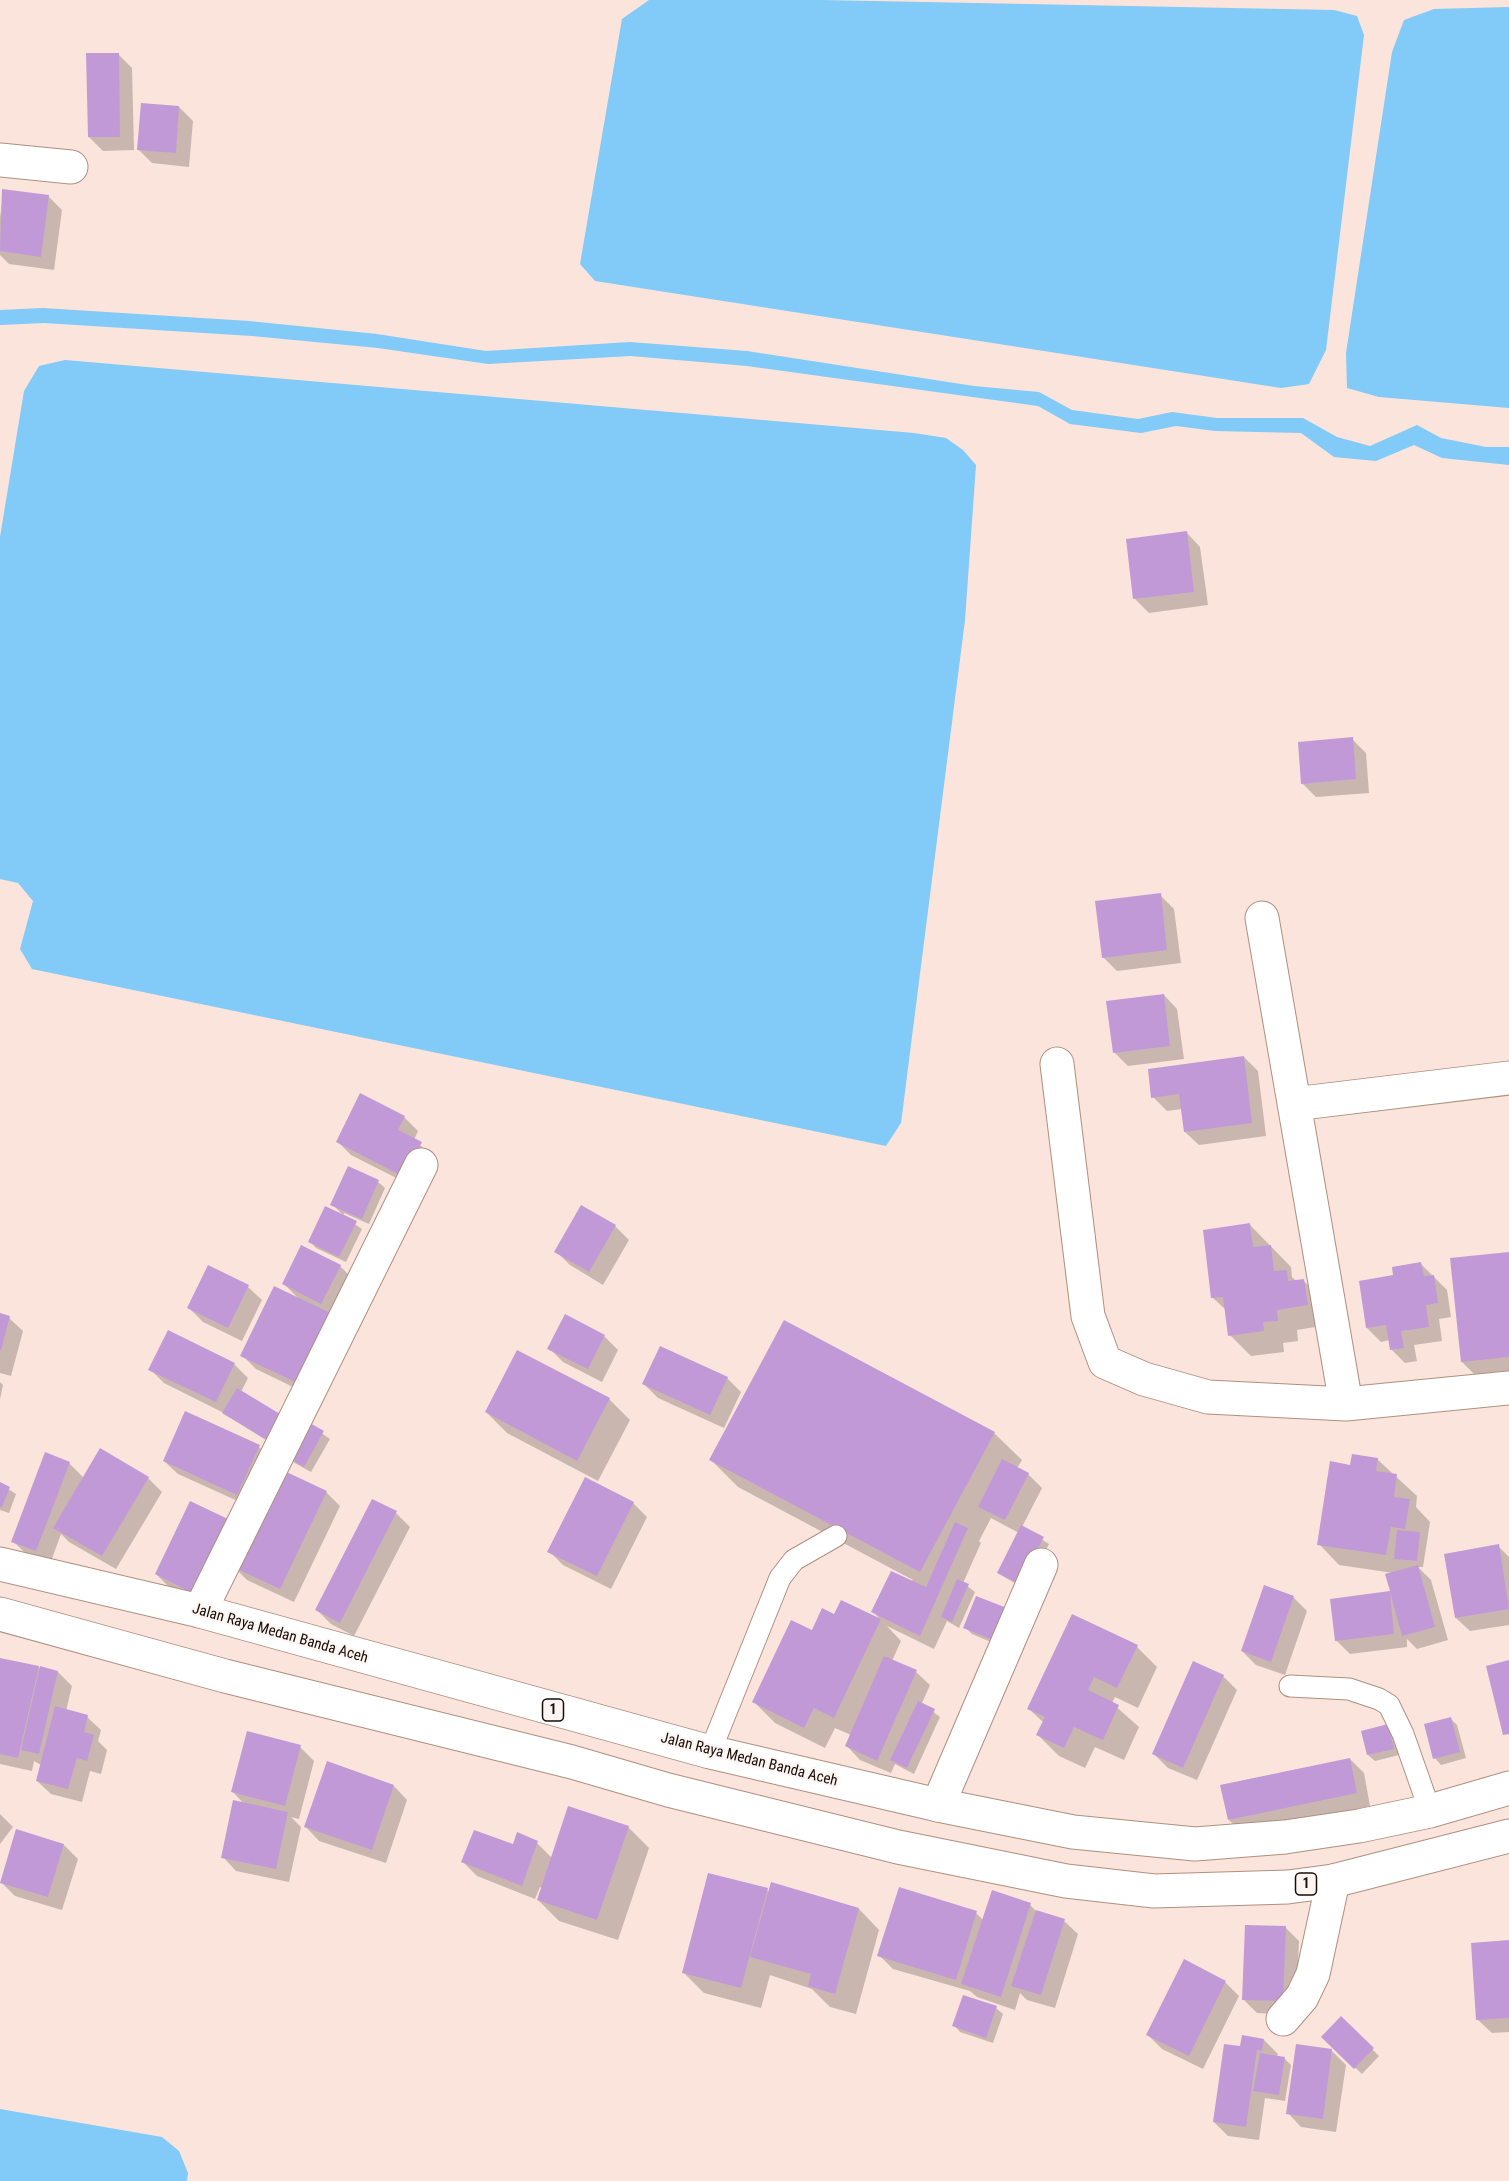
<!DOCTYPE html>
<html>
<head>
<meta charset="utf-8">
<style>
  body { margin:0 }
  canvas { display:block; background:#fae4db }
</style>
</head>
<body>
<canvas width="1509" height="2181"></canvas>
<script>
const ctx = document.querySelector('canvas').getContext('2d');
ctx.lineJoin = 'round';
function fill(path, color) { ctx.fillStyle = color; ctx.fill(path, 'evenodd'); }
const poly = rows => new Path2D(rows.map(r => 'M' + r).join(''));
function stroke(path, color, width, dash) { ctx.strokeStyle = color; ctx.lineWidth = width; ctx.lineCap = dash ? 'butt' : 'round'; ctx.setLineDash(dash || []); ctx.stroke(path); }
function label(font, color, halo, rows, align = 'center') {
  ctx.font = font + ' "Roboto Condensed",sans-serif'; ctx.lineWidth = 4.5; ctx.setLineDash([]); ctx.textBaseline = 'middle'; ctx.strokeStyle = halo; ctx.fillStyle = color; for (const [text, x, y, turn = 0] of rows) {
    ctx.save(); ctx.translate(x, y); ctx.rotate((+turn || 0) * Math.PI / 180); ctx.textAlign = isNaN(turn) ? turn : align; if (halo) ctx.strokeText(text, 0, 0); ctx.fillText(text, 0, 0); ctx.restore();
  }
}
fill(poly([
  [649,0,821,0,1334,10,1357,16,1364,35,1326,350,1309,384,1281,388,595,281,580,264,622,19],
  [1509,7,1509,408,1379,397,1347,388,1346,353,1392,52,1404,20,1434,9],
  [43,308,249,321,377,334,486,351,630,342,747,351,974,386,1039,392,1072,410,1138,419,1172,412,1217,418,1303,418,1337,437,1370,446,1417,425,1441,438,1486,447,1509,447,1509,465,1442,458,1414,445,1376,461,1334,457,1301,433,1215,431,1176,426,1141,433,1070,424,1038,406,747,366,631,356,488,364,378,348,252,336,44,323,0,325,0,310],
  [65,360,914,433,946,438,963,450,976,465,965,620,901,1123,886,1146,32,969,20,949,33,901,18,883,0,879,0,537,24,391,39,366],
  [0,2109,162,2137,179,2151,188,2173,187,2181,0,2181]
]), '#82caf7');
fill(poly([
  [118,54,132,68,134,150,103,151,89,137],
  [179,107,193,121,189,167,152,163,138,149],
  [4,190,48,196,62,210,54,270,9,264,0,255,0,217],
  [1187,533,1200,547,1208,605,1149,613,1135,599],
  [1352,739,1366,753,1369,793,1316,797,1302,783],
  [1160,895,1174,909,1181,963,1117,971,1103,957],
  [1164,995,1177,1009,1184,1059,1128,1066,1114,1052],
  [1244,1057,1258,1071,1266,1136,1199,1145,1185,1132,1182,1109,1167,1111,1153,1097],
  [404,1117,418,1131,414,1140,435,1158,418,1189,351,1155,337,1141],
  [349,1168,378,1182,385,1188,369,1224,344,1213,343,1216,362,1229,346,1262,316,1248,310,1241,343,1215,332,1204],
  [1250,1225,1291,1267,1292,1277,1297,1282,1304,1281,1325,1302,1328,1325,1297,1330,1298,1341,1283,1343,1284,1352,1251,1356,1230,1335,1227,1311,1213,1298],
  [615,1226,629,1240,603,1285,570,1265,556,1251],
  [1509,1253,1509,1380,1483,1383,1462,1362],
  [1421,1264,1447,1290,1451,1317,1439,1319,1442,1341,1414,1345,1417,1361,1405,1363,1391,1349,1390,1340,1381,1342,1367,1328,1395,1276],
  [340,1266,354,1280,322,1401,256,1369,242,1355,299,1299,283,1283],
  [248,1287,262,1300,242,1341,203,1322,189,1308],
  [0,1315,9,1318,23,1331,11,1376,0,1373],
  [785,1322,994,1433,1022,1460,1017,1468,1028,1474,1042,1488,1022,1527,1049,1544,1026,1590,998,1573,1019,1533,991,1518,979,1541,981,1543,963,1583,975,1592,959,1628,947,1621,934,1649,887,1626,901,1641,892,1661,916,1672,930,1685,922,1703,940,1717,914,1774,895,1764,891,1773,860,1760,847,1746,851,1735,835,1728,825,1748,775,1723,754,1702,812,1632,834,1616,842,1602,881,1620,873,1612,913,1580,738,1487,711,1460],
  [604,1336,618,1350,602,1382,563,1362,549,1348],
  [234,1364,248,1378,241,1392,286,1422,272,1444,224,1413,164,1383,150,1369],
  [727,1378,741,1392,724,1428,658,1398,644,1384],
  [0,1382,3,1385,0,1399],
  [609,1399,630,1420,598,1481,507,1433,486,1412],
  [304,1421,330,1439,311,1472,291,1461],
  [259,1447,273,1461,251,1507,178,1474,164,1461],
  [1377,1459,1417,1496,1416,1507,1430,1522,1423,1567,1418,1567,1431,1580,1448,1640,1417,1649,1407,1639,1407,1647,1350,1654,1336,1640,1332,1600,1392,1593,1393,1573,1339,1565,1319,1544,1352,1466],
  [69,1463,84,1478,148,1478,162,1492,116,1569,69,1542,61,1534,50,1564,27,1555,13,1541],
  [0,1484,16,1494,9,1513,0,1510],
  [326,1492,340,1506,294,1602,247,1580,233,1566],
  [373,1501,396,1513,410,1527,354,1636,331,1624,317,1610],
  [191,1503,208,1606,170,1588,156,1574],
  [633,1503,647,1517,611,1589,563,1565,549,1551],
  [1498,1546,1509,1557,1509,1625,1470,1631,1456,1618],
  [1293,1597,1307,1611,1285,1675,1256,1665,1242,1651],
  [977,1598,1005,1648,972,1634,965,1627],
  [1137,1647,1157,1667,1138,1708,1115,1697,1112,1703,1139,1727,1124,1760,1095,1747,1085,1768,1059,1756,1038,1735,1044,1723,1029,1709],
  [0,1659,58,1672,72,1686,66,1711,87,1717,101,1730,98,1741,107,1750,101,1774,90,1771,82,1802,51,1794,37,1781,41,1765,34,1761,32,1771,0,1764],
  [1223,1676,1237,1690,1197,1780,1168,1768,1154,1754],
  [1450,1718,1457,1725,1466,1758,1441,1765,1435,1758],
  [1387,1726,1394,1733,1399,1755,1375,1761,1368,1755],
  [300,1747,314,1761,299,1819,291,1817,301,1827,289,1882,236,1871,223,1857,244,1804,233,1792],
  [1350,1759,1364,1773,1370,1806,1243,1834,1229,1820],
  [394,1786,407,1800,386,1863,319,1841,306,1827],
  [0,1814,13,1827,0,1844],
  [628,1827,649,1848,618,1940,559,1921,538,1900,542,1888,540,1887,535,1899,477,1876,463,1862,513,1846,537,1843,552,1858],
  [64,1845,78,1859,62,1910,15,1896,1,1882],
  [767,1890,770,1893,859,1909,879,1930,856,2014,830,2007,812,1989,770,1975,761,2008,704,1993,683,1972],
  [1030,1905,1037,1912,1064,1921,1078,1934,1055,2008,1027,2000,1020,1993,1015,2010,977,1997,970,1991,893,1969,879,1955,976,1913,983,1920],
  [1285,1927,1299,1941,1296,2015,1257,2013,1243,1999],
  [1509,1941,1509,2032,1492,2033,1478,2020],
  [1225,1982,1239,1996,1203,2069,1162,2049,1148,2035],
  [996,2008,1003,2014,993,2043,960,2032,954,2025],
  [1341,2018,1379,2056,1362,2074,1323,2037],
  [1264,2040,1278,2054,1277,2057,1284,2058,1291,2065,1285,2101,1265,2098,1259,2140,1228,2136,1214,2122,1241,2048],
  [1297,2046,1332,2051,1346,2065,1336,2132,1301,2127,1288,2113]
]), '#0003');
fill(poly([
  [86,53,119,53,120,137,88,137],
  [141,103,179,106,176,153,137,150],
  [2,189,49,195,41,257,0,251],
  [1187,531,1194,592,1133,599,1126,539],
  [1353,737,1356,779,1301,784,1298,742],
  [1161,893,1167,950,1102,958,1095,901],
  [1164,994,1170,1046,1113,1053,1106,1001],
  [1244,1056,1252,1123,1184,1132,1179,1094,1151,1098,1148,1069],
  [360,1093,405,1116,398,1130,422,1142,404,1177,336,1142],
  [348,1166,379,1180,362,1219,330,1205],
  [581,1205,616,1225,589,1272,554,1252],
  [325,1206,357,1221,339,1257,308,1242],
  [1250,1223,1253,1247,1271,1245,1274,1271,1287,1270,1288,1281,1304,1279,1308,1305,1277,1310,1278,1321,1263,1322,1264,1331,1228,1336,1223,1297,1211,1298,1203,1230],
  [301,1245,341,1265,321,1304,282,1284],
  [1509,1252,1509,1357,1461,1362,1450,1258],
  [1421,1262,1424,1276,1434,1275,1438,1303,1426,1305,1429,1327,1401,1331,1404,1348,1390,1350,1386,1325,1366,1328,1359,1281,1393,1275,1392,1267],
  [208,1265,249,1285,228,1328,187,1308],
  [274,1286,341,1318,308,1388,240,1356],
  [0,1313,10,1316,1,1350,0,1350],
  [565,1314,605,1335,588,1369,547,1349],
  [784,1320,995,1432,920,1572,709,1460],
  [168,1330,235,1363,216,1402,148,1370],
  [660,1346,728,1377,710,1415,642,1384],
  [517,1350,610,1398,577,1461,485,1412],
  [237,1388,280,1414,265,1439,222,1413],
  [185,1411,260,1445,237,1495,163,1461],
  [303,1419,324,1431,304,1467,283,1455],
  [100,1448,149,1477,102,1556,53,1528],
  [45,1452,70,1462,36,1551,11,1542],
  [1352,1454,1378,1458,1376,1471,1397,1474,1394,1497,1410,1499,1405,1529,1391,1527,1386,1555,1317,1545,1330,1461,1350,1465],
  [1002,1459,1029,1473,1005,1520,978,1507],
  [278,1468,327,1491,280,1589,231,1566],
  [585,1477,634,1502,597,1576,547,1552],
  [0,1482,10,1487,2,1507,0,1507],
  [372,1499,397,1511,340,1623,315,1610],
  [190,1501,230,1520,194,1594,155,1574],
  [955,1522,968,1528,920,1636,871,1612,891,1571,926,1587],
  [1021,1525,1044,1537,1019,1584,997,1573],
  [1397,1530,1420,1532,1417,1561,1394,1559],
  [1499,1544,1509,1609,1455,1618,1444,1554],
  [1418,1565,1435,1627,1402,1636,1390,1592,1394,1634,1335,1641,1330,1599,1390,1591,1385,1574],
  [957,1579,969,1584,952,1622,941,1617],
  [1264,1585,1294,1596,1271,1662,1241,1651],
  [976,1596,1012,1610,998,1642,963,1628],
  [841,1600,881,1619,834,1718,814,1708,804,1728,752,1702,791,1620,812,1630,822,1608,834,1614],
  [1072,1614,1138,1645,1117,1688,1094,1677,1088,1690,1119,1705,1103,1740,1074,1727,1064,1748,1036,1735,1045,1717,1027,1709],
  [884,1656,917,1670,877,1761,845,1746],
  [0,1658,39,1666,18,1758,0,1754],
  [1509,1660,1509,1734,1503,1735,1486,1666],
  [1193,1661,1224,1675,1183,1768,1152,1754],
  [40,1666,58,1671,39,1754,21,1750],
  [918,1701,935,1709,907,1768,890,1760],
  [55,1706,88,1715,84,1732,94,1735,87,1761,77,1758,68,1789,36,1781],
  [1451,1717,1460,1752,1433,1759,1424,1724],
  [1388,1724,1394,1749,1367,1755,1361,1731],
  [247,1731,301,1745,285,1806,231,1792],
  [1350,1758,1357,1793,1228,1820,1220,1785],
  [327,1761,394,1785,372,1850,304,1827],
  [233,1800,288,1812,276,1869,221,1858],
  [568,1806,629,1826,597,1920,537,1900],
  [16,1829,64,1844,48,1897,0,1883],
  [474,1830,513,1844,517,1832,538,1841,522,1886,461,1862],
  [708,1873,768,1888,741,1988,682,1973],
  [771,1882,859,1908,835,1994,808,1986,811,1974,750,1957],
  [899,1887,977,1911,956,1980,877,1956],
  [992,1890,1031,1903,1001,1997,961,1984],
  [1036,1910,1065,1919,1041,1995,1011,1986],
  [1245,1925,1286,1926,1283,2001,1242,2000],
  [1509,1940,1509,2018,1476,2020,1471,1943],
  [1184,1959,1226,1981,1189,2056,1146,2035],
  [963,1995,997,2006,986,2038,952,2026],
  [1341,2016,1374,2048,1354,2069,1321,2037],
  [1242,2035,1264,2039,1262,2051,1257,2050,1246,2127,1213,2122,1224,2044,1240,2046],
  [1296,2044,1332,2049,1323,2119,1286,2114],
  [1260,2053,1285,2057,1279,2095,1253,2091]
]), '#c299d7');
const lane = poly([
  [1290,1686,1349,1689,1379,1699,1389,1705,1403,1734,1430,1811],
  [710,1752,780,1578,794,1560,836,1536]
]);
const street = poly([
  [0,160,71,167],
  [1262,918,1346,1404],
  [1057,1064,1088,1316,1105,1362,1144,1379,1208,1397,1346,1404,1509,1388],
  [1294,1104,1509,1078],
  [200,1611,421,1165],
  [938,1805,1041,1565],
  [1283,2019,1302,1997,1313,1974,1333,1881]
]);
const highway = poly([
  [0,1564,200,1611,710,1752,938,1805,1073,1832,1195,1844,1285,1837,1359,1826,1430,1811,1509,1788],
  [0,1614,225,1676,572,1762,668,1790,898,1847,1066,1881,1154,1891,1288,1887,1333,1881,1509,1836]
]);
stroke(lane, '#b18f81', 23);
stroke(street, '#b18f81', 35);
stroke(highway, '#b18f81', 35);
stroke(lane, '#fff', 21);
stroke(street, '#fff', 33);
stroke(highway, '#fff', 33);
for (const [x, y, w] of [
  [553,1710,21],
  [1306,1884,21]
]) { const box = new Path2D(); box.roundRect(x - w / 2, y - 11, w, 22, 4.5); ctx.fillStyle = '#fcf5f2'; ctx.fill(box); stroke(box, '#180c08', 1.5); }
label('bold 14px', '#180c08', null, [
  ["1",553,1710],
  ["1",1306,1884]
]);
label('15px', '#180c08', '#fcf5f2', [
  ["Jalan Raya Medan Banda Aceh",280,1634,16],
  ["Jalan Raya Medan Banda Aceh",749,1760,14]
]);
</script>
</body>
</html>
